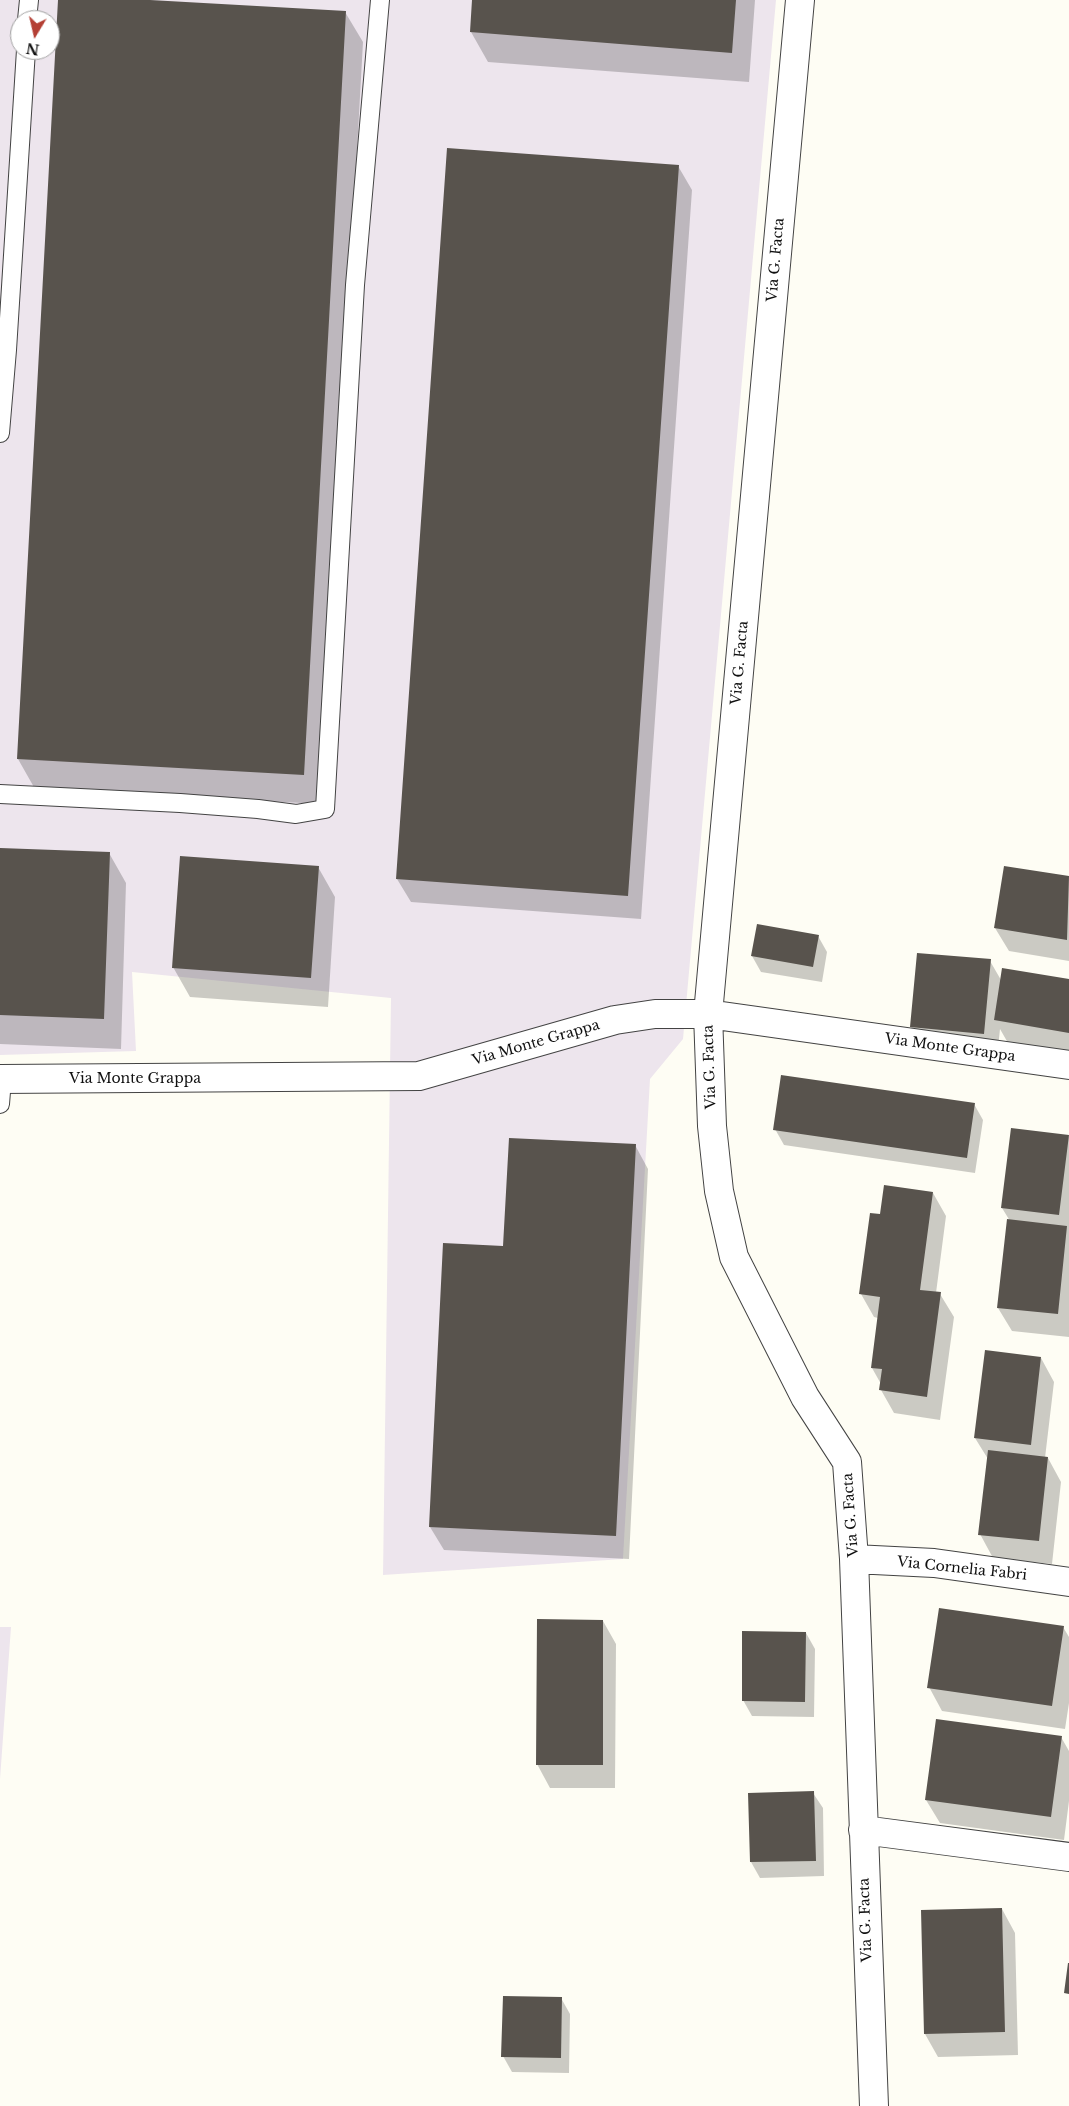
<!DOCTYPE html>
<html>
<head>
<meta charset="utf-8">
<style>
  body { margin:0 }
  #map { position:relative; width:1069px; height:2106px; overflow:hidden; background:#fefdf4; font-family:"Libre Baskerville",serif }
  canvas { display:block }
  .north { position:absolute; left:10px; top:10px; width:50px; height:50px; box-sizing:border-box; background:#fff; border:1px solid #9f9f9f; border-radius:50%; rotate:189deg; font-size:14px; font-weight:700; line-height:20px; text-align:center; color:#101010 }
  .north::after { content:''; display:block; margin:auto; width:18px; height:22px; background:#b43f34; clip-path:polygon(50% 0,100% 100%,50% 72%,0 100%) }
</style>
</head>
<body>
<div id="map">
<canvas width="1069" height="2106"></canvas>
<div class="north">N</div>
</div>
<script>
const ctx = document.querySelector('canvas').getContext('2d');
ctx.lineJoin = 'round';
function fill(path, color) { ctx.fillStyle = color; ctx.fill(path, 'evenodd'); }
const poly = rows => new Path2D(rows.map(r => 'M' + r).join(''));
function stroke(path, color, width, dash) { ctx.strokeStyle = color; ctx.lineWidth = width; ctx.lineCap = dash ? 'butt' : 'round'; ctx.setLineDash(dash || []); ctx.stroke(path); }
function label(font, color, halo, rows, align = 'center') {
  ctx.font = font + ' "Libre Baskerville",serif'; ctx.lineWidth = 5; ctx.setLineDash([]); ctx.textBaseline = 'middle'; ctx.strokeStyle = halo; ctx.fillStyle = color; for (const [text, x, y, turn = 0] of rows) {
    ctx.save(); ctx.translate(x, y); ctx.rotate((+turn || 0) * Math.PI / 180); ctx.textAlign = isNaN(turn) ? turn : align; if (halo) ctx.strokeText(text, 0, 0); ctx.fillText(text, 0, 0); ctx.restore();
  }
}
fill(poly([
  [0,0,776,0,683,1039,650,1079,623,1559,383,1575,391,998,132,972,136,1051,0,1055],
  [20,20,50,20,50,50,20,50],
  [0,1627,11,1627,0,1779]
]), '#ede5ed');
fill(poly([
  [59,0,127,0,345,12,363,42,321,804,35,789,18,759],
  [473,0,755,0,749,82,488,62,471,32],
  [678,166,692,190,641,919,411,902,397,879],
  [0,849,109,853,126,883,121,1049,0,1044],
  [318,867,335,897,328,1007,190,997,173,967],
  [1005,867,1069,877,1069,961,1009,951,995,928],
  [818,936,827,952,822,982,761,972,752,956],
  [918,954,990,961,1001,980,1069,981,1069,1053,1008,1043,1000,1029,997,1057,925,1051,911,1027],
  [974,1104,983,1120,975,1173,784,1145,775,1129],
  [1069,1136,1069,1337,1012,1331,998,1308,1010,1221,1002,1208],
  [635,1145,648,1169,629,1559,444,1550,430,1527],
  [933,1193,946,1216,936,1293,940,1294,954,1317,940,1420,894,1413,881,1390,881,1384,872,1368,878,1318,874,1317,861,1294,881,1215],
  [1041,1358,1054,1382,1045,1458,1048,1458,1061,1482,1052,1564,993,1558,980,1534,988,1459,975,1438],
  [603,1621,616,1644,615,1788,550,1788,537,1764],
  [1063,1627,1069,1637,1069,1703,1065,1729,942,1711,929,1687],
  [806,1633,815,1649,814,1717,752,1716,743,1700],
  [1061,1737,1069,1751,1069,1801,1064,1840,940,1823,926,1800],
  [813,1793,823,1808,824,1876,760,1878,751,1862],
  [1002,1909,1015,1933,1018,2055,938,2057,925,2034],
  [561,1998,570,2014,569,2073,512,2072,503,2056]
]), '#0003');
fill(poly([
  [58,0,150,0,346,11,304,775,17,759],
  [472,0,736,0,732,53,470,32],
  [447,148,679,165,628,896,396,879],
  [0,848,110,852,104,1019,0,1015],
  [180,856,319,866,311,978,172,968],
  [1004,866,1069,876,1067,940,994,928],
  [757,924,819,935,813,967,751,956],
  [917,953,991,959,984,1034,910,1027],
  [1002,968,1069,979,1069,1033,994,1020],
  [781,1075,975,1103,967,1158,773,1130],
  [1011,1128,1069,1135,1059,1215,1001,1208],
  [509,1138,636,1144,616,1536,429,1527,443,1243,503,1246],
  [884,1185,933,1192,920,1290,941,1292,927,1397,879,1390,882,1369,871,1368,880,1297,859,1294,870,1213,880,1214],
  [1007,1219,1067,1226,1058,1314,997,1308],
  [985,1350,1041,1357,1031,1445,974,1438],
  [988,1450,1048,1457,1039,1541,978,1535],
  [939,1608,1064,1626,1052,1706,927,1688],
  [537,1619,603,1620,603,1765,536,1765],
  [742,1631,806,1632,805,1702,742,1701],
  [936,1719,1062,1736,1051,1817,925,1800],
  [814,1791,816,1861,750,1862,748,1793],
  [1002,1908,1005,2032,924,2034,921,1910],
  [1068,1963,1069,1963,1069,1994,1064,1993],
  [503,1996,562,1997,561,2058,501,2057]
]), '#58534d');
const service = poly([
  [27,20,29,0],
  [0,433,7,350,26,50],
  [0,794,180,803,258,809,296,814,325,809,355,285,380,0],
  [0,1104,2,1079]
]);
const minor = poly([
  [800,0,708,1014,712,1126,719,1191,734,1257,805,1397,847,1462,854,1559,874,2106],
  [0,1079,419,1076,615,1020,655,1014,708,1014,1069,1065],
  [854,1559,934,1563,1069,1582],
  [863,1830,1069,1857]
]);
stroke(service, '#434343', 20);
stroke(minor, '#434343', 30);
stroke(service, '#fff', 18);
stroke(minor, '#fff', 28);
label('14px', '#101010', '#fff', [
  ["Via G. Facta",776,260,-85],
  ["Via G. Facta",740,663,-85],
  ["Via Monte Grappa",536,1043,-16],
  ["Via Monte Grappa",950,1048,8],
  ["Via G. Facta",710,1067,-92],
  ["Via Monte Grappa",135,1079],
  ["Via G. Facta",851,1515,-94],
  ["Via Cornelia Fabri",962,1569,6],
  ["Via G. Facta",866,1920,-92]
]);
</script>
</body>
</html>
